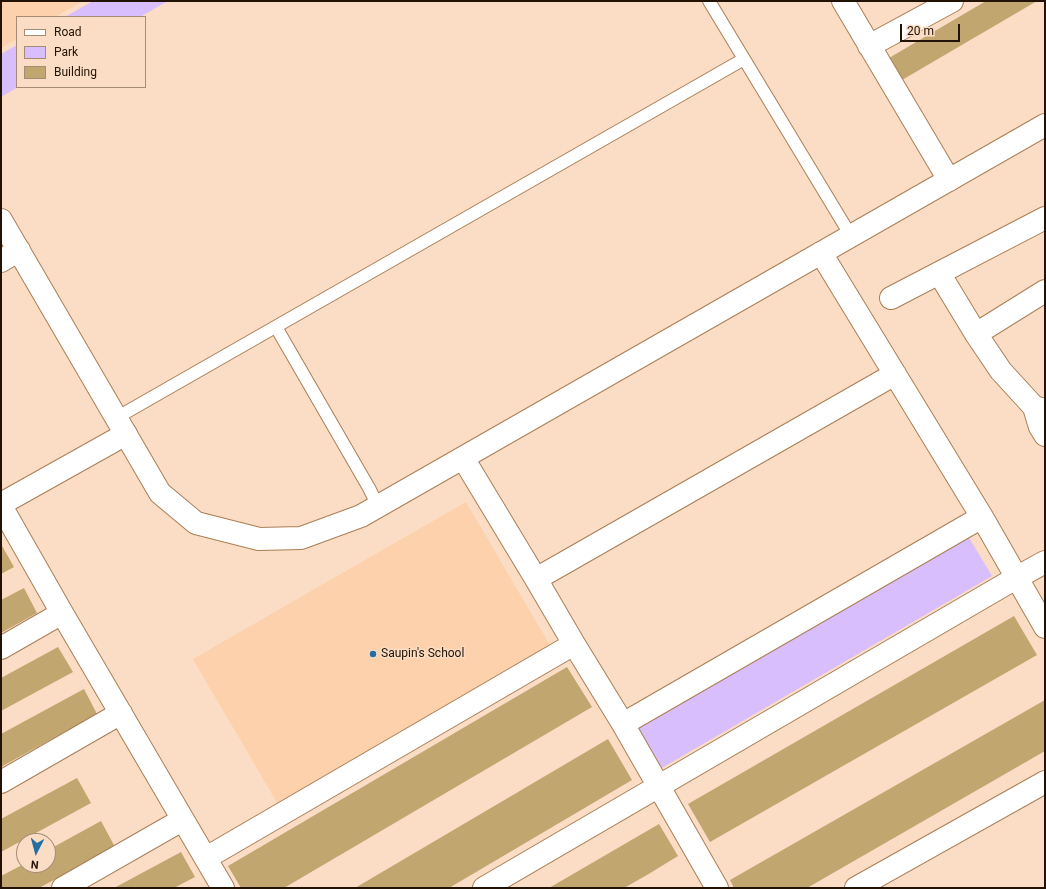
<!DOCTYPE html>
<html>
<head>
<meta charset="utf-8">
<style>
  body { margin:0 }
  #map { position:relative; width:1046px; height:889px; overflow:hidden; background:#faddc4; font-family:Roboto,sans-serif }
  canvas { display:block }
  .frame { position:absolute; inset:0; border:2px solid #221203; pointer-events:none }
  .legend { position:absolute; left:16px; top:16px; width:130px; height:72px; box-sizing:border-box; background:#faddc4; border:1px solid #a48c77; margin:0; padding:5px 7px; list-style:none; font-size:12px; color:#221203 }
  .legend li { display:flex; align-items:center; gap:8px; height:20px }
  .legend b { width:20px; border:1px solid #a48c77 }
  .north { position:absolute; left:16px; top:833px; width:40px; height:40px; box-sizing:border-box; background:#faddc4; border:1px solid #a48c77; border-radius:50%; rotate:186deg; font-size:11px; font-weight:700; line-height:16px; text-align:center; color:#221203 }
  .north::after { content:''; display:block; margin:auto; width:14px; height:18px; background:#246ea2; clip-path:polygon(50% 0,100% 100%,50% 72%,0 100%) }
  .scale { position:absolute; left:900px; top:24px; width:60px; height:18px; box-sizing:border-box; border:2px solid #221203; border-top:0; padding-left:5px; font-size:12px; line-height:14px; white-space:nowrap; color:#221203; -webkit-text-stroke:3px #faddc4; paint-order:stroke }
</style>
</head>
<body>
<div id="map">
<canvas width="1046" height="889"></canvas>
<div class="frame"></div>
<ul class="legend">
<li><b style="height:5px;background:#fff"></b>Road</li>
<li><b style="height:11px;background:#d8befc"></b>Park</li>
<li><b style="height:11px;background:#c1a670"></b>Building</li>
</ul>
<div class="north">N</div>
<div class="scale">20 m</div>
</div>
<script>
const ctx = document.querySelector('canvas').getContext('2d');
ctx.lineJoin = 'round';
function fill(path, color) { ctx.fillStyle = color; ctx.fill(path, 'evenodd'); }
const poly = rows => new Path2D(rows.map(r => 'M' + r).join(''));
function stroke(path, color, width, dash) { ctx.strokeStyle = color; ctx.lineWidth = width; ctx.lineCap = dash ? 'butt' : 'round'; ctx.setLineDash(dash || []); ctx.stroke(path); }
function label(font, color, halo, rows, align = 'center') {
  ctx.font = font + ' Roboto,sans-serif'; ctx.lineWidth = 3; ctx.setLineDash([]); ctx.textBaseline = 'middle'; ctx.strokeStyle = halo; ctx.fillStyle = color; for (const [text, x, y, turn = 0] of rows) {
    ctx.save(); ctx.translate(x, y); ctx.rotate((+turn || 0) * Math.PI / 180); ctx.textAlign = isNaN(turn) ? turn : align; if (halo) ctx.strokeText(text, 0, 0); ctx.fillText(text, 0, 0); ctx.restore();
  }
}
fill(poly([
  [1,1,83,1,55,17,17,17,17,39,1,48],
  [466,502,552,649,279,806,193,659]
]), '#fcd1ab');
fill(poly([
  [93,1,168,1,140,17,65,17],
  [17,45,17,87,18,87,1,97,1,54],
  [968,536,992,576,660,769,636,729]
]), '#d8befc');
fill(poly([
  [986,1,1037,1,902,80,889,58],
  [1,544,14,567,1,574],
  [24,588,37,613,1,633,1,600],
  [1014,616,1037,655,710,842,688,804],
  [58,647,73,672,1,711,1,678],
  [567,667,592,707,284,888,241,888,228,866],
  [84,689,97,714,1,767,1,734],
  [1045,700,1045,751,807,888,734,888,730,880],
  [608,739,632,780,449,888,355,888],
  [77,778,91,803,1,852,1,819],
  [101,821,115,847,39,888,1,888,1,876,24,864,24,865,48,865,48,850],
  [659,824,678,856,647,875,624,888,549,888],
  [181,852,195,877,174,888,114,888]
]), '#c1a670');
const service = poly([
  [709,1,851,236],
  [276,327,369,488,378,506],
  [116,418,744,59]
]);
const minor = poly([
  [843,1,949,180],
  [869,46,952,1],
  [821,253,982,517,1045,627],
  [939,273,976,334,1001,371,1034,407,1045,410],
  [891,298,1045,218],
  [976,334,1045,291],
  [1034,407,1040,427,1045,435],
  [463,458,536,579,574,644,623,724,717,888],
  [1,504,126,434],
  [1,506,62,613,223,888],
  [536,579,895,374],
  [1,648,62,613],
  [623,724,982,517],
  [1,782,121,713],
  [206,858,574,644],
  [63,888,182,820],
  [484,888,1016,578,1045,562],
  [856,888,1045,782]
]);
const tertiary = poly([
  [1,220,160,493,196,523,259,539,301,538,361,516,1045,125],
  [1,261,19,250]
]);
stroke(service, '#aa7e55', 14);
stroke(minor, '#aa7e55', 24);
stroke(tertiary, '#aa7e55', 24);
stroke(service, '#fff', 12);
stroke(minor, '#fff', 22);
stroke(tertiary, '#fff', 22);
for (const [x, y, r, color] of [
  [373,654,4,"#246ea2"]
]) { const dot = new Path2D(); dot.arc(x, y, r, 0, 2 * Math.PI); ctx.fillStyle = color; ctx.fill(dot); stroke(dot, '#faddc4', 1.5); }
label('12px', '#221203', '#faddc4', [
  ["Saupin's School",381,654]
], 'left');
</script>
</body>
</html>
